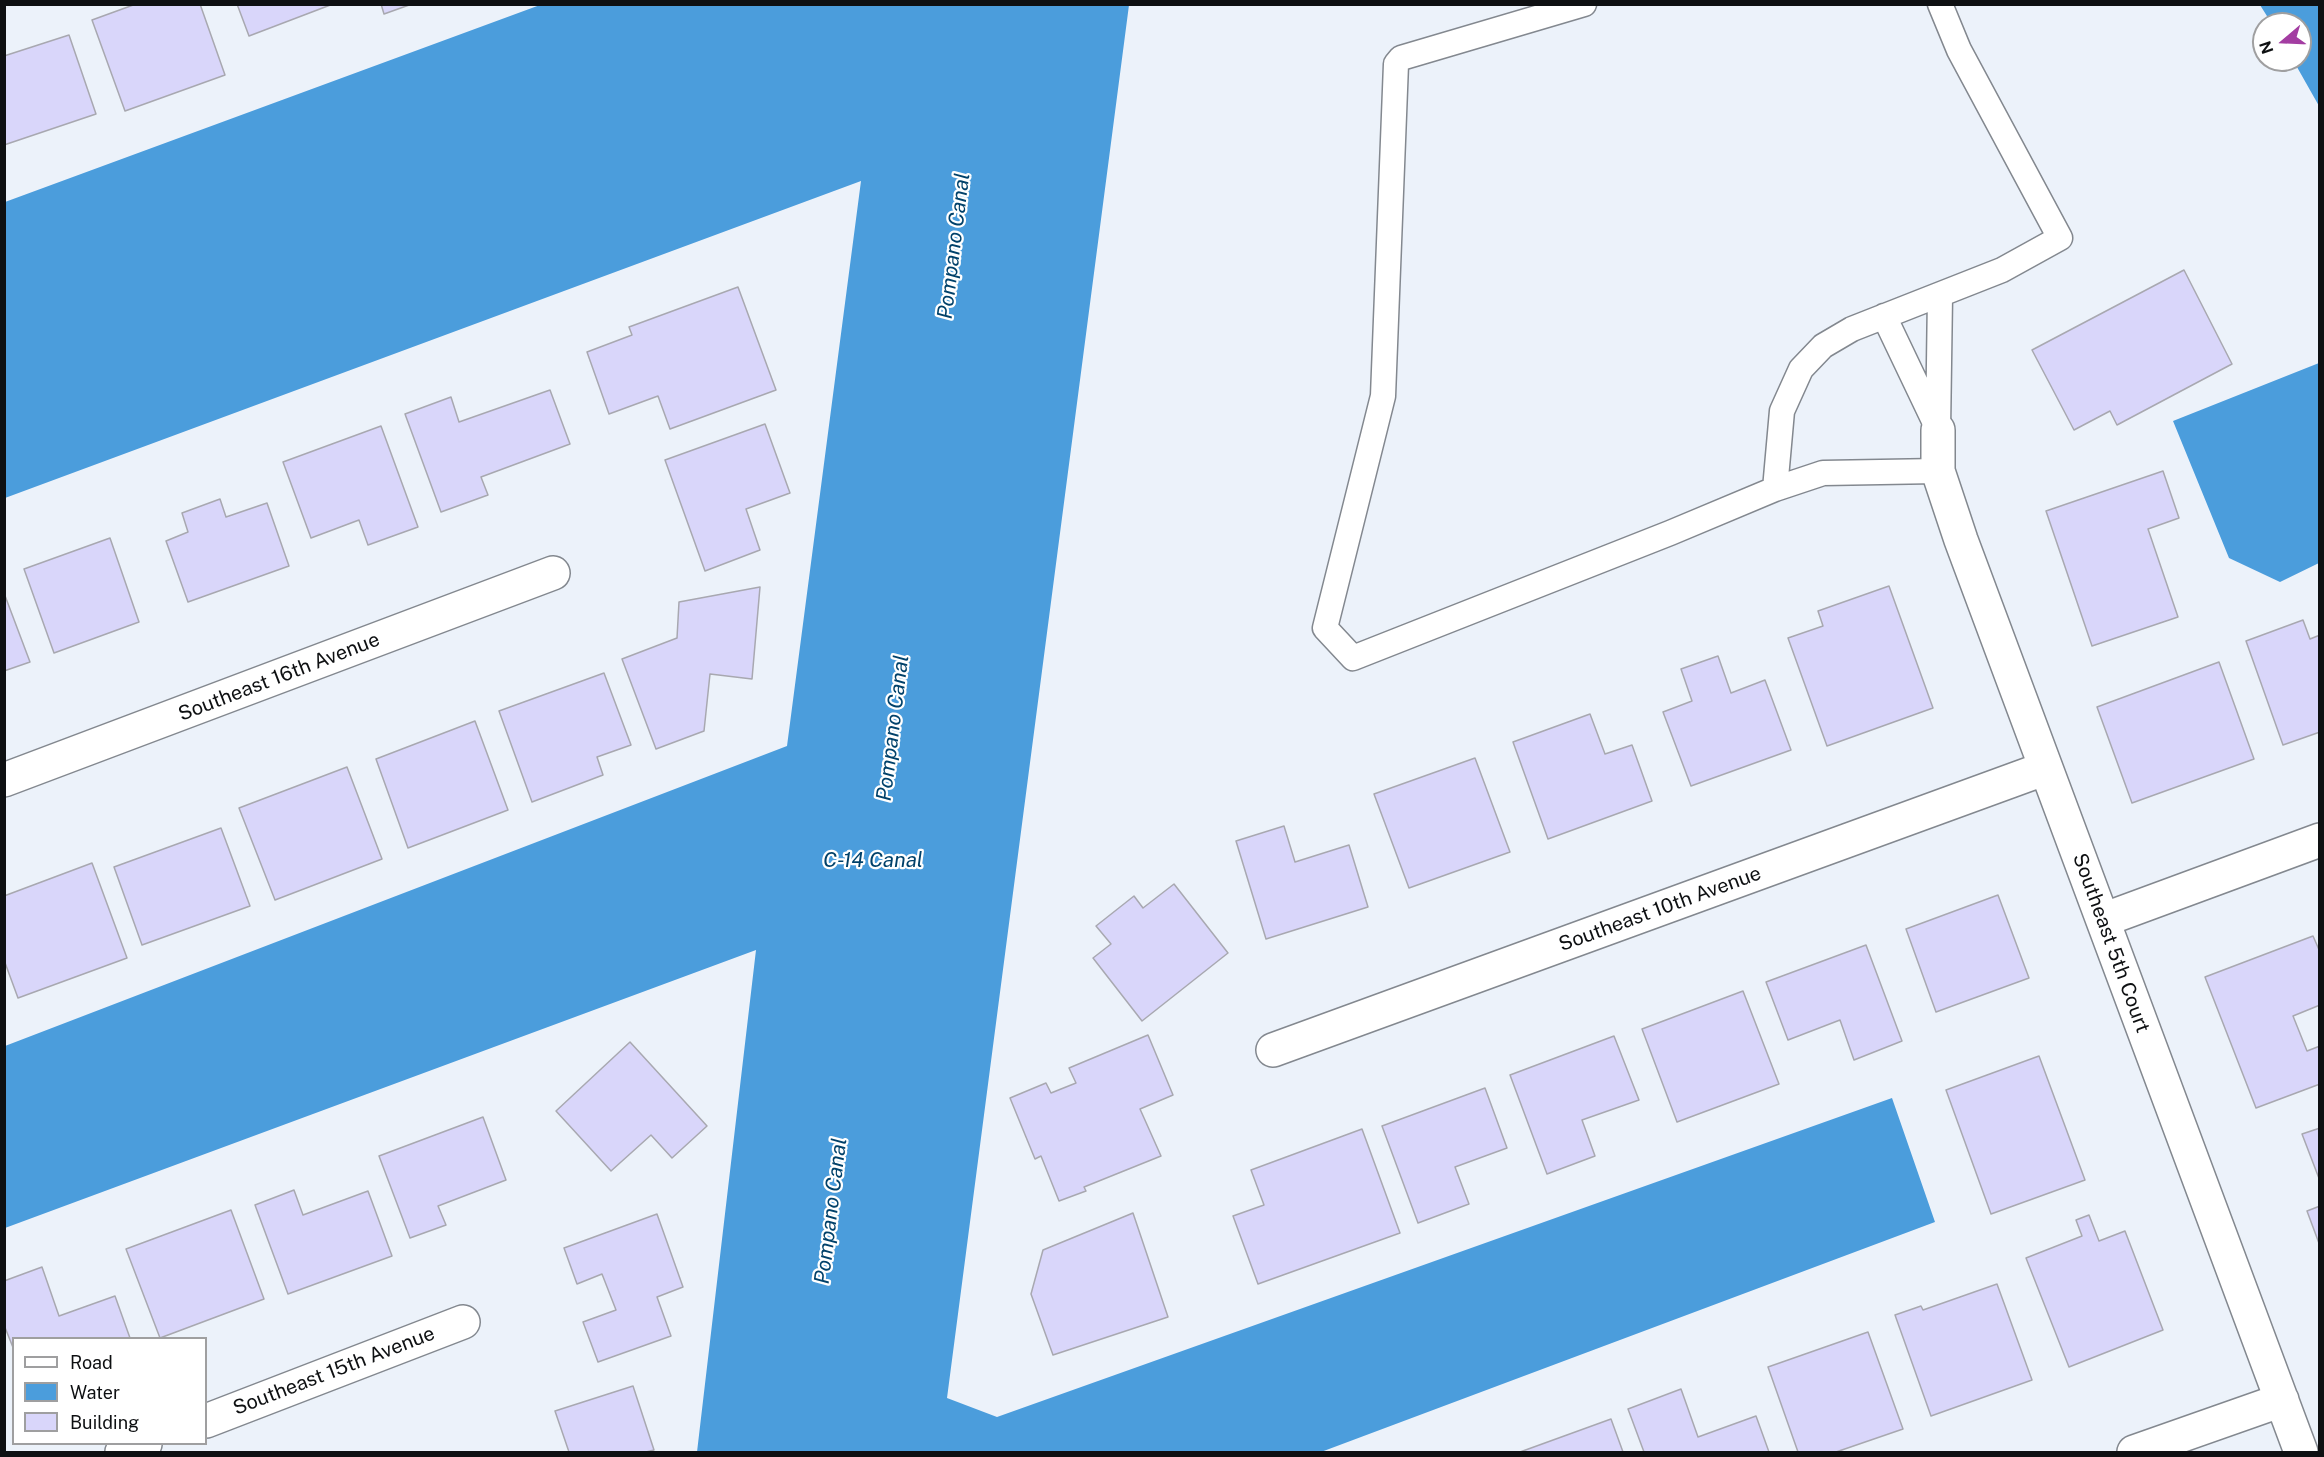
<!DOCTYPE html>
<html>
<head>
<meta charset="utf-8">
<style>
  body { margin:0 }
  #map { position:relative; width:2324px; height:1457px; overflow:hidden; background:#ecf2fa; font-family:"Public Sans",sans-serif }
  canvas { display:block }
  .frame { position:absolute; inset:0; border:6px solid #0e1012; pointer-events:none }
  .legend { position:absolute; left:12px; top:1337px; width:195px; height:108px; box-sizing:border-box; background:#fff; border:2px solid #9f9fa0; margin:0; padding:8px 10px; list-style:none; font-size:18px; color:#0e1012 }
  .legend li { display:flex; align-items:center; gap:12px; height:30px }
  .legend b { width:30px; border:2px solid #9f9fa0 }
  .north { position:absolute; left:2252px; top:12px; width:60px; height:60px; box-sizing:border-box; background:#fff; border:2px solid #9f9fa0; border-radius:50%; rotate:251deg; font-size:16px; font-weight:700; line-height:24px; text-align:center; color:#0e1012 }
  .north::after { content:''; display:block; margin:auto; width:21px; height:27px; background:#a33da2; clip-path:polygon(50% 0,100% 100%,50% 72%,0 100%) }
</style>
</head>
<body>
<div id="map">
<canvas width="2324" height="1457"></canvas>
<div class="frame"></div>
<ul class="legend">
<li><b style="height:8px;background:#fff"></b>Road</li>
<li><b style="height:16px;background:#4b9ddc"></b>Water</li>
<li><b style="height:16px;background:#d9d6fa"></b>Building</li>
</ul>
<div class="north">N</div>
</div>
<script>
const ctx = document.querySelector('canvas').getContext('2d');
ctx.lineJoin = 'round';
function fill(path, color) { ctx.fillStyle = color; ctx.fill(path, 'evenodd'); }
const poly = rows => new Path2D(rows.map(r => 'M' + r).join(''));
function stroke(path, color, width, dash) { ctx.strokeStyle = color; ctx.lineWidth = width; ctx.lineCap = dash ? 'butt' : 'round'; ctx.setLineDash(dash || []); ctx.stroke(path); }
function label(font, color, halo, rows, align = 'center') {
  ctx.font = font + ' "Public Sans",sans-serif'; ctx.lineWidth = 4.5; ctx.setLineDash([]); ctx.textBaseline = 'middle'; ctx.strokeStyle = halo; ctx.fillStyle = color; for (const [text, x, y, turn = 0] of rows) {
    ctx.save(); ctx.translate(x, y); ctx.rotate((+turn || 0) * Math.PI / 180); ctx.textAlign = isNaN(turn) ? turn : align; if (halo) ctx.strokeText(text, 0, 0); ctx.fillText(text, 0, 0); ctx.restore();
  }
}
fill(poly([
  [540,5,1129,5,947,1398,997,1417,1892,1098,1935,1222,1321,1452,697,1452,756,950,5,1228,5,1046,787,746,861,181,5,498,5,202],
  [2260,5,2319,5,2319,106,2293,60,2300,60,2300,24,2272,24],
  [2319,363,2319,563,2280,582,2229,558,2173,421]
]), '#4b9ddc');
const building = poly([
  [136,4,200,4,225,75,125,111,92,20,136,4],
  [237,4,333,4,249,36,237,4],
  [381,4,412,4,384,14,381,4],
  [69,35,96,114,4,145,4,56,69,35],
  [2184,270,2232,364,2117,425,2110,411,2074,430,2032,350,2184,270],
  [738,287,776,390,670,429,658,396,609,414,587,352,632,335,629,327,738,287],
  [550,390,570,444,481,477,488,495,441,512,405,414,451,397,459,422,550,390],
  [765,424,790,493,746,509,760,550,705,571,665,460,765,424],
  [381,426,418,527,368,545,359,520,311,538,283,462,381,426],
  [2163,471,2179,518,2148,529,2178,617,2092,646,2046,511,2163,471],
  [220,499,226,517,267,503,289,566,188,602,166,541,188,532,182,513,220,499],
  [110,538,139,622,54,653,24,569,110,538],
  [1889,586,1933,708,1827,746,1788,638,1823,626,1818,611,1889,586],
  [760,587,752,679,710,674,704,731,656,749,622,659,677,638,679,602,760,587],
  [4,593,30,662,4,671,4,593],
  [2303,620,2310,639,2320,635,2320,732,2283,745,2246,641,2303,620],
  [1718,656,1731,693,1765,680,1791,750,1691,786,1663,712,1692,701,1681,669,1718,656],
  [2219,662,2254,759,2132,803,2097,707,2219,662],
  [604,673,631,745,597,757,603,775,532,802,499,711,604,673],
  [1590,714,1605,754,1632,745,1652,801,1548,839,1513,742,1590,714],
  [475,721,508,810,408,848,376,759,475,721],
  [1475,758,1510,852,1409,888,1374,794,1475,758],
  [347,767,382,859,275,900,239,808,347,767],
  [1284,826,1295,862,1349,845,1368,907,1266,939,1236,841,1284,826],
  [221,828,250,906,142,945,114,867,221,828],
  [92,863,127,958,18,998,4,960,4,896,92,863],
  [1174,884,1228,953,1142,1021,1093,958,1111,944,1096,926,1134,896,1143,908,1174,884],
  [1998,895,2029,978,1936,1012,1906,929,1998,895],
  [2313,936,2320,952,2320,1005,2293,1016,2307,1051,2320,1046,2320,1084,2256,1108,2205,977,2313,936],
  [1866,945,1902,1041,1854,1060,1840,1020,1788,1040,1766,982,1866,945],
  [1743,991,1779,1084,1677,1122,1642,1029,1743,991],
  [1148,1035,1173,1095,1140,1109,1161,1156,1084,1187,1086,1191,1059,1201,1041,1156,1035,1159,1010,1098,1046,1083,1051,1093,1076,1083,1069,1068,1148,1035],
  [1614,1036,1639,1100,1582,1120,1595,1156,1547,1174,1510,1075,1614,1036],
  [630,1042,707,1126,672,1158,651,1135,611,1171,556,1111,630,1042],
  [2039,1056,2085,1180,1991,1214,1946,1090,2039,1056],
  [1485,1088,1507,1148,1455,1167,1469,1204,1418,1223,1382,1126,1485,1088],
  [483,1117,506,1180,438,1206,446,1225,410,1238,379,1156,483,1117],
  [2320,1128,2320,1181,2302,1134,2320,1128],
  [1362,1129,1400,1233,1258,1284,1233,1216,1264,1205,1251,1170,1362,1129],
  [294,1190,303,1215,368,1191,392,1256,288,1294,255,1205,294,1190],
  [2320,1206,2320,1246,2307,1211,2320,1206],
  [231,1210,264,1299,160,1338,126,1249,231,1210],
  [1133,1213,1168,1317,1053,1355,1031,1294,1043,1250,1133,1213],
  [657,1214,683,1287,657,1297,671,1336,598,1362,583,1322,616,1310,602,1274,577,1284,564,1248,657,1214],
  [2089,1215,2099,1241,2125,1231,2163,1330,2069,1367,2026,1258,2082,1236,2076,1220,2089,1215],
  [42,1267,59,1316,115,1296,130,1338,14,1338,14,1350,4,1325,4,1281,42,1267],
  [1997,1284,2032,1380,1931,1416,1895,1315,1921,1306,1923,1310,1997,1284],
  [1868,1332,1903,1429,1836,1452,1798,1452,1768,1367,1868,1332],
  [633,1386,654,1450,646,1452,567,1452,569,1452,555,1411,633,1386],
  [1681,1389,1698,1437,1756,1416,1769,1452,1644,1452,1628,1409,1681,1389],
  [1611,1419,1623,1452,1520,1452,1611,1419]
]);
fill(building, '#d9d6fa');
stroke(building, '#a8a8b0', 1.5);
const lane = poly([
  [1584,4,1401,58,1396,64,1383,396,1325,628,1353,658,1670,533,1775,489,1823,473,1938,471],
  [1884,316,1936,425],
  [1938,430,1940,296],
  [1775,489,1782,411,1801,369,1823,346,1852,329,2002,270,2060,238,1959,50,1940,4]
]);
const street = poly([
  [1938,430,1938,471,1961,540,2301,1452],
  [4,780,553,573],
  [2103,920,2320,840],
  [1273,1050,2046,768],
  [206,1421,463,1322],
  [122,1452,145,1444],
  [2134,1452,2282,1400]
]);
stroke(lane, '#83888f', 27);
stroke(street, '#83888f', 36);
stroke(lane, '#fff', 24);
stroke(street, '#fff', 33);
label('20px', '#0e1012', '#fff', [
  ["Southeast 16th Avenue",279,677,-21],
  ["Southeast 10th Avenue",1660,909,-20],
  ["Southeast 5th Court",2111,943,70],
  ["Southeast 15th Avenue",334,1371,-21]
]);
label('italic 21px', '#00416a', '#fff', [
  ["Pompano Canal",954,246,-83],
  ["Pompano Canal",893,728,-83],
  ["C-14 Canal",873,861],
  ["Pompano Canal",831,1211,-83]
]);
</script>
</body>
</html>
